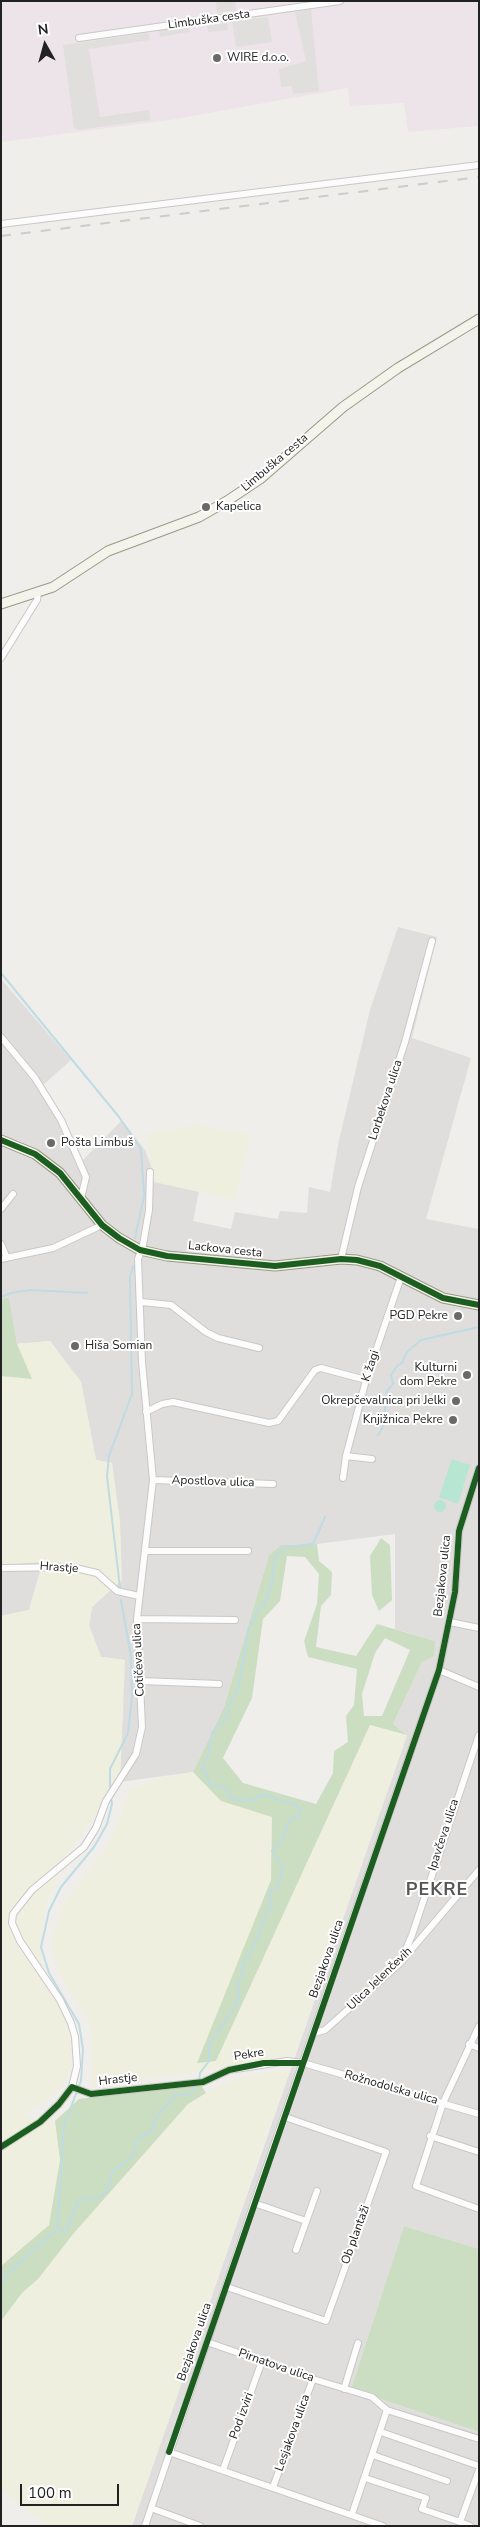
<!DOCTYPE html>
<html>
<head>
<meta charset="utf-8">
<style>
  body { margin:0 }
  #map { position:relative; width:480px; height:2527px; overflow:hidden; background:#f0eeeb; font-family:"Nunito Sans",sans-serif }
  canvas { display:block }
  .frame { position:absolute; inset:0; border:2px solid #222; pointer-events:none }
  .north { position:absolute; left:20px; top:20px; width:50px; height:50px; -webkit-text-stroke:4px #fff; paint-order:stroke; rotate:353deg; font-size:14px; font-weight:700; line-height:20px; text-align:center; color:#222 }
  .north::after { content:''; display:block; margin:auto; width:18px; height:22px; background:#222; clip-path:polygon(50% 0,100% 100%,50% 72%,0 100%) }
  .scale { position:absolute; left:20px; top:2484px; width:99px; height:22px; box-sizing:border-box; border:2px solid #222; border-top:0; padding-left:6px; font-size:15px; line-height:18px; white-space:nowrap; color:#222; -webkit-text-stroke:4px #fff; paint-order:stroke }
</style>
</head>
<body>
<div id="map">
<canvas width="480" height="2527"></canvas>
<div class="frame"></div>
<div class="north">N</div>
<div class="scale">100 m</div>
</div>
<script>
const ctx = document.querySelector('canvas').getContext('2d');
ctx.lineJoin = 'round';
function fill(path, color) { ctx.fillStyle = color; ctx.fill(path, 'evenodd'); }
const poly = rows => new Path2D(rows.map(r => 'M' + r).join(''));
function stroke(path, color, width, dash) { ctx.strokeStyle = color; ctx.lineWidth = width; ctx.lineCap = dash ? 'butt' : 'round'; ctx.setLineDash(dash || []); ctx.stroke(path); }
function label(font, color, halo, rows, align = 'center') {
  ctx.font = font + ' "Nunito Sans",sans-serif'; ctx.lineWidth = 4; ctx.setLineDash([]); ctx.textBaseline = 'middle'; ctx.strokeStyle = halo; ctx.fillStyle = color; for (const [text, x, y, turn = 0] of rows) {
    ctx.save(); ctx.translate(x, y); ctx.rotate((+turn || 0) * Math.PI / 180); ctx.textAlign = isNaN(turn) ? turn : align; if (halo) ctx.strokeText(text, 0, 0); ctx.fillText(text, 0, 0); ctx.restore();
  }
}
fill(poly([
  [398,927,437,937,412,1038,471,1058,426,1219,479,1229,479,2039,477,2043,479,2044,479,2249,404,2226,351,2389,479,2432,479,2526,132,2526,407,1735,393,1724,422,1662,435,1641,395,1629,395,1534,317,1544,281,1545,269,1555,224,1707,193,1772,120,1782,124,1660,101,1657,89,1625,92,1607,121,1580,120,1523,112,1463,96,1460,81,1382,50,1341,17,1344,9,1297,1,1299,1,979,71,1060,42,1086,82,1161,122,1120,145,1150,156,1179,200,1186,193,1221,231,1229,235,1212,278,1219,280,1211,307,1213,309,1187,330,1192,339,1140,370,1010],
  [43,1561,29,1610,1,1616,1,1565]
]), '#dfdedc');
fill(poly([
  [1,1,479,1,479,126,408,132,404,103,350,106,348,88,170,120,1,142]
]), '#ede4e9');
fill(poly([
  [196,1125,250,1135,235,1200,154,1182,146,1134],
  [50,1341,81,1382,96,1460,112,1463,120,1523,122,1580,92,1607,89,1625,101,1657,125,1660,120,1782,66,1855,45,1909,40,1947,46,1987,57,2002,70,2028,72,2052,70,2071,59,2091,21,2116,55,2121,60,2160,49,2225,1,2265,1,1616,29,1610,43,1562,1,1565,1,1376,31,1379,17,1344],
  [370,1725,407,1735,294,2055,197,2072,91,2086,92,2039,89,2024,61,1975,52,1952,52,1941,62,1906,106,1848,116,1828,129,1790,157,1779,193,1772,221,1801,272,1816,271,1880,198,2063,216,2061],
  [289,2070,132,2526,44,2526,43,2522,1,2490,1,2321,22,2293,38,2279,74,2233,188,2104,216,2087,235,2080,251,2075]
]), '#efefdf');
fill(poly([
  [9,1297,17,1344,32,1379,1,1376,1,1299],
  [381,1538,390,1545,392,1600,379,1611,372,1595,370,1556],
  [317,1544,319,1561,332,1572,331,1595,321,1606,316,1647,356,1656,377,1624,435,1641,434,1656,422,1662,393,1724,407,1735,370,1725,216,2061,197,2063,271,1880,272,1817,221,1801,193,1772,224,1707,269,1555,281,1545],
  [287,1556,305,1557,319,1574,317,1604,304,1641,308,1657,357,1669,354,1705,346,1716,348,1742,334,1751,333,1773,316,1804,243,1783,223,1758,252,1698,263,1619,280,1601],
  [385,1638,410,1650,382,1716,364,1716,362,1694,375,1653],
  [201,2085,206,2093,188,2104,74,2233,38,2279,22,2293,1,2321,1,2266,49,2225,60,2160,55,2121,79,2099],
  [404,2226,479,2249,479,2432,351,2389]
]), '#cbdec1');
fill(poly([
  [452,1459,470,1465,458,1504,439,1497],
  '434 1506a6 6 0 1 1 12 0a6 6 0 1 1-12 0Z'
]), '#b7e6d2');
fill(poly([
  [216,1,235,1,236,10,217,13],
  [311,9,319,91,293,94,292,86,281,87,279,69,306,61,295,12],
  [268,17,272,42,236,47,232,21],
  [227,23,228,30,208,32,207,26],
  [189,26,190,32,160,37,159,30],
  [149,33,150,40,89,49,100,117,149,110,150,120,78,130,74,128,63,45]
]), '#e0dfde');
stroke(poly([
  [1,973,119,1117,141,1149,144,1196,135,1238],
  [1,1297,11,1293,30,1290,87,1293],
  [378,1435,383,1427,387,1391,393,1384,391,1375,397,1366,402,1363,407,1352,421,1340,479,1327],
  [120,1588,107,1476,109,1456,132,1394,130,1277,133,1266],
  [110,1790,110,1769,128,1733,132,1697,131,1656,121,1600],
  [199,2081,200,2073,209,2061,209,2045,235,2007,240,1992,237,1983,241,1978,244,1961,253,1949,267,1910,272,1908,269,1891,278,1886,283,1867,272,1851,282,1840,289,1821,299,1816,300,1810,295,1804,278,1800,266,1794,249,1801,231,1799,226,1788,209,1784,207,1774,203,1770,203,1763,208,1756,212,1733,219,1724,226,1719,231,1700,237,1694,249,1627,255,1619,256,1611,264,1604,271,1588,275,1557,285,1547,313,1544,325,1517],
  [57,2229,65,2232,79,2200,98,2198,107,2191,112,2172,132,2157,137,2139,152,2131,155,2119,175,2095,190,2094,197,2085],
  [1,2280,57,2229,64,2125,81,2081,83,2049,79,2024,49,1973,41,1947,49,1911,61,1887,94,1847,107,1824,112,1804,111,1798],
  [479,2490,479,2496]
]), '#bfdbe3', 2);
const street = poly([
  [79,38,340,1],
  [1,224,479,165],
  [1,658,37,600,38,593],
  [1,1037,35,1078,61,1120,86,1177,81,1198],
  [1,1209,13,1194],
  [1,1244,7,1258],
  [1,1259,53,1248,102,1225],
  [341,1259,358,1187,405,1042,432,941],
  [141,1302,171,1305,206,1332,218,1338,259,1348],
  [146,1412,162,1404,173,1402,269,1423,278,1421,315,1370,321,1368,366,1380],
  [346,1456,372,1459],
  [343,1478,346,1456,366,1380,401,1277],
  [153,1480,273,1484],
  [145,1551,248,1551],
  [1,1568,71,1567,97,1573,117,1591,139,1596],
  [137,1619,235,1620],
  [450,1622,479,1628],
  [439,1670,479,1687],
  [141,1681,219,1684],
  [400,1963,412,1935,479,1735],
  [479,2026,443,2103,416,2186,479,2209],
  [314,2033,325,2030,400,1963,479,1870],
  [469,2044,479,2048],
  [72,2087,91,2094,203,2082,229,2070,287,2061,303,2063,479,2114],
  [430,2136,479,2152],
  [1,2147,40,2122,59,2104,72,2087,77,2066,75,2037,71,2023,60,2000,20,1941,12,1923,13,1914,32,1890,84,1847,96,1828,106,1801,136,1754,142,1727,137,1619,153,1480,142,1362,138,1259,143,1245,149,1210,150,1172],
  [254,2203,306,2221],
  [296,2250,317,2191],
  [227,2287,326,2321,386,2152,285,2117],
  [207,2342,313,2379,372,2397,387,2410,479,2439],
  [344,2389,358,2343],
  [381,2432,479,2466],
  [169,2452,383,2526],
  [373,2455,447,2481],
  [223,2470,262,2361],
  [365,2478,426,2498,422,2509,460,2522],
  [273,2487,313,2379],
  [151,2508,200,2526],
  [352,2514,387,2410],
  [145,2526,254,2203,439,1670,455,1592,459,1531,479,1468],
  [470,2526,460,2522,479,2470]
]);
const secondary = poly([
  [1,604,53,587,108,551,199,517,227,501,260,479,343,407,398,368,479,319],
  [1,1140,35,1154,60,1173,102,1225,119,1238,140,1250,167,1256,275,1266,341,1259,357,1260,380,1266,443,1298,479,1305]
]);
stroke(street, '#c9c8c7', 8);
stroke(secondary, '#999a82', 11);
stroke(street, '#fdfcfc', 6);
stroke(secondary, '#f4f4ed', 9);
stroke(poly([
  [1,236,479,177]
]), '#ccc', 2, [10, 10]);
stroke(poly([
  [1,1140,35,1154,60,1173,102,1225,119,1238,140,1250,167,1256,275,1266,341,1259,357,1260,380,1266,443,1298,479,1305],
  [1,2147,40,2122,59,2104,72,2087,91,2094,203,2082,229,2070,264,2063,303,2063],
  [169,2452,439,1670,455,1592,459,1531,479,1468]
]), '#1b5e20', 6);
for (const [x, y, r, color] of [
  [217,58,5,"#6a6968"],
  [206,507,5,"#6a6968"],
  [51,1143,5,"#6a6968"],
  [458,1316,5,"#6a6968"],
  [75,1346,5,"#6a6968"],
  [467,1375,5,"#6a6968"],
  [456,1401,5,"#6a6968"],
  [453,1420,5,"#6a6968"]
]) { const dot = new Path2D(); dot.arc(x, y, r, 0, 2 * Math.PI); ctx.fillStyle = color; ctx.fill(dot); stroke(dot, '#fff', 2); }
label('12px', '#222', '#fff', [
  ["Limbuška cesta",209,20,-8],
  ["Limbuška cesta",275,463,-40],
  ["Lorbekova ulica",386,1100,-72],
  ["Lackova cesta",225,1250,6],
  ["K žagi",371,1366,-72],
  ["Apostlova ulica",213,1482,2],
  ["Hrastje",59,1568,4],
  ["Bezjakova ulica",443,1576,-84],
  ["Cotičeva ulica",139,1660,-93],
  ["Ipavčeva ulica",444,1835,-72],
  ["Bezjakova ulica",327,1959,-71],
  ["Ulica Jelenčevih",380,1979,-44],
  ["Pekre",249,2055,-9],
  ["Hrastje",118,2080,-6],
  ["Rožnodolska ulica",391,2088,16],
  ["Ob plantaži",356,2235,-70],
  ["Bezjakova ulica",195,2342,-71],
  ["Pirnatova ulica",276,2366,19],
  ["Pod izviri",242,2416,-70],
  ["Lesjakova ulica",293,2433,-70]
]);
label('12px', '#222', '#fff', [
  ["WIRE d.o.o.",227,58],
  ["Kapelica",216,507],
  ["Pošta Limbuš",61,1143],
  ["PGD Pekre",448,1316,"right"],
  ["Hiša Somian",85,1346],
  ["Kulturni",457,1368,"right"],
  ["dom Pekre",457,1382,"right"],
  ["Okrepčevalnica pri Jelki",446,1401,"right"],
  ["Knjižnica Pekre",443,1420,"right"]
], 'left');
ctx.letterSpacing = '1px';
label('bold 18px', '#555', '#fff', [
  ["PEKRE",437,1891]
]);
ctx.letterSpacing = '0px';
</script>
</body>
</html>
